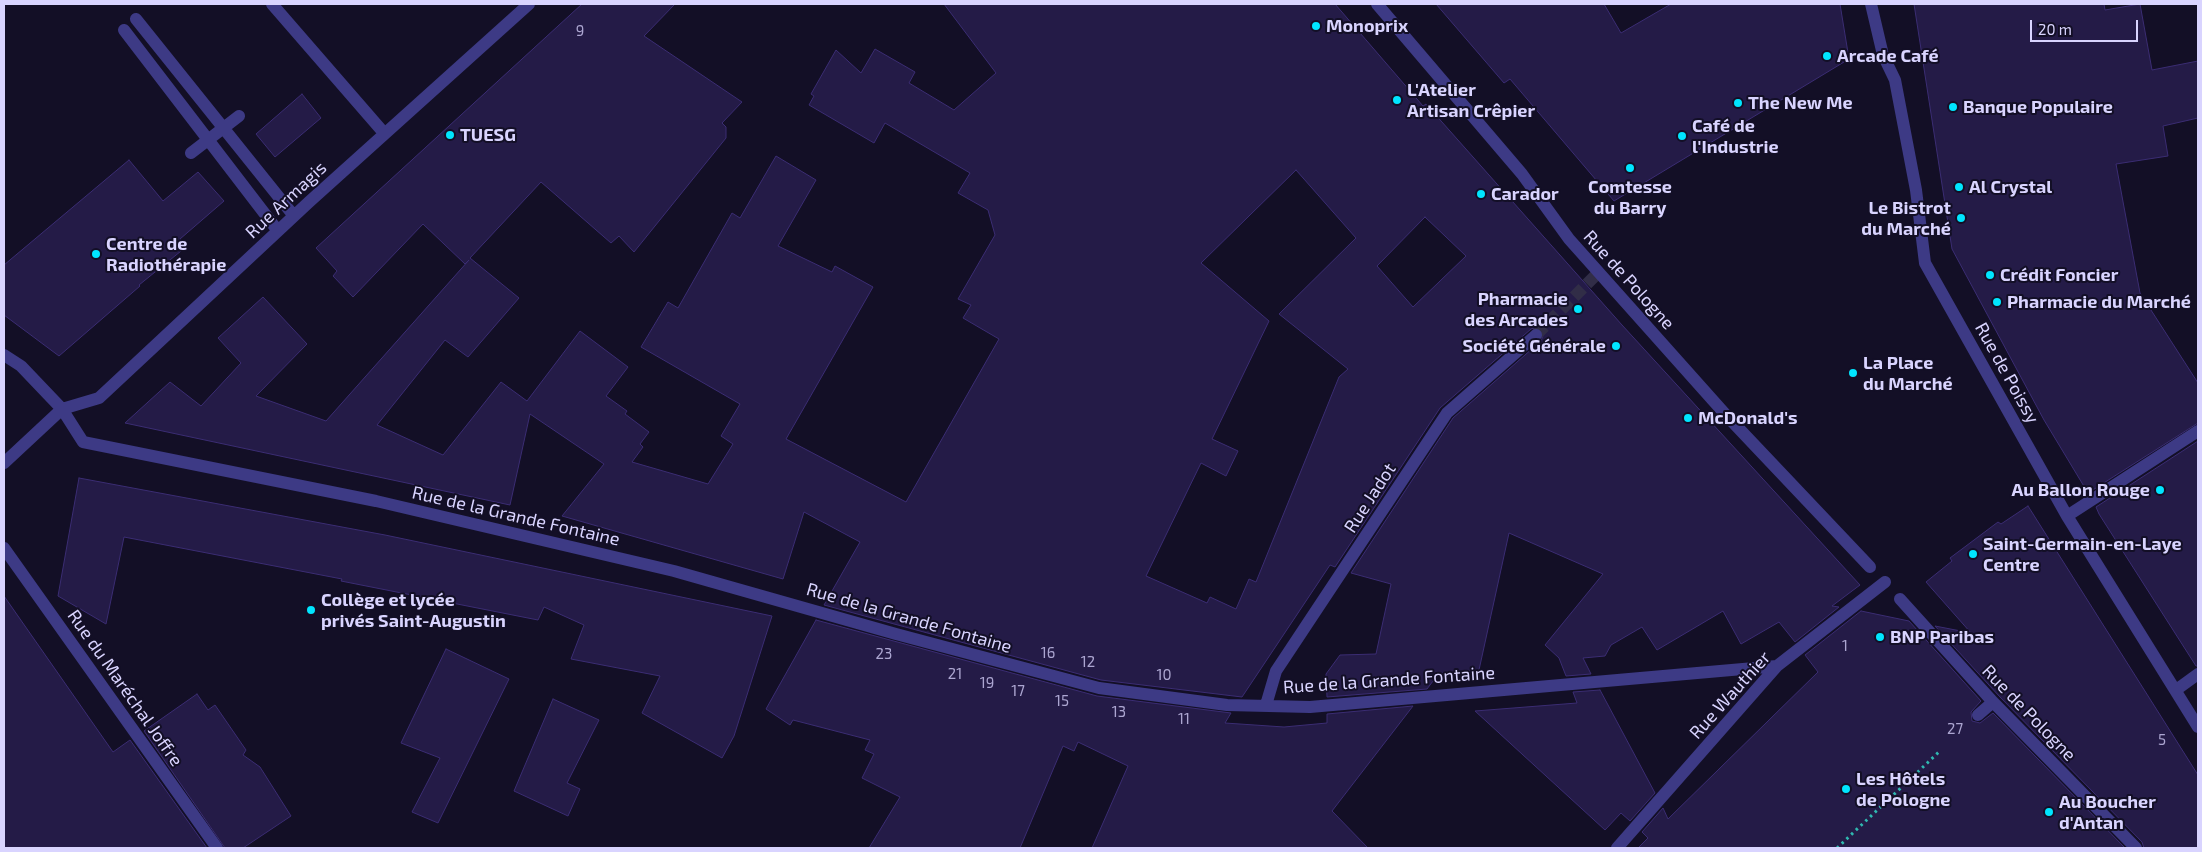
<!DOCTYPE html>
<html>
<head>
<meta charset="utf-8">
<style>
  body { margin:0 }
  #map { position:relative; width:2202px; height:852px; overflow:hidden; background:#130f26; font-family:"Exo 2",sans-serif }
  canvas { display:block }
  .frame { position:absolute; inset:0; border:5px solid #d9d4ff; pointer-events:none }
  .scale { position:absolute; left:2030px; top:20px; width:108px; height:22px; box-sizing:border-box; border:2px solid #d9d4ff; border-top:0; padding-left:6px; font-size:15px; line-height:18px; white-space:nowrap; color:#d9d4ff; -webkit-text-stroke:4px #130f26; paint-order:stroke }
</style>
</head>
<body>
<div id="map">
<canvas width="2202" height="852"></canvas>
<div class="frame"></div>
<div class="scale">20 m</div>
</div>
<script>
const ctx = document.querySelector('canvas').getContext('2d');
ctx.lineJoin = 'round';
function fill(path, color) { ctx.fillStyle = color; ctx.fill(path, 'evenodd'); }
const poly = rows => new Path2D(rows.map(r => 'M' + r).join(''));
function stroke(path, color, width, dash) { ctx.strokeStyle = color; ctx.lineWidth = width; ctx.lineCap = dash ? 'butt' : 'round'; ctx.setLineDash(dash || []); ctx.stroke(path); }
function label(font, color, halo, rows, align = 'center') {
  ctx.font = font + ' "Exo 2",sans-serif'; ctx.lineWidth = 4; ctx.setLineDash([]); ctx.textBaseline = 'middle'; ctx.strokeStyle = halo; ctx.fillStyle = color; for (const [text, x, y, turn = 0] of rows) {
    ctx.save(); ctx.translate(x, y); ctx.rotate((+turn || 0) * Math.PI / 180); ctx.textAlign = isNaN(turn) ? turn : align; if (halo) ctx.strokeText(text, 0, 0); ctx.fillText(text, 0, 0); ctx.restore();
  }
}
const building = poly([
  [582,4,675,4,644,36,742,102,722,123,726,127,726,138,634,252,619,236,611,243,541,182,470,258,519,298,468,357,445,340,377,425,443,455,501,382,527,401,580,331,628,367,606,396,627,411,625,414,649,432,640,444,643,447,632,462,708,484,733,444,721,436,740,404,641,347,668,302,678,308,732,213,740,218,776,156,816,180,778,246,832,272,835,266,873,287,786,439,906,502,999,339,963,318,971,305,958,299,995,235,988,210,958,193,970,173,885,123,874,143,809,105,814,96,811,94,836,50,861,73,875,49,915,72,909,83,954,110,996,73,944,4,1335,4,1423,106,1426,104,1622,325,1860,585,1832,606,1839,607,1795,642,1779,622,1741,644,1723,611,1657,650,1642,627,1611,645,1605,656,1583,658,1591,674,1566,676,1559,658,1545,645,1603,574,1509,533,1479,670,1439,673,1427,689,1327,697,1326,674,1340,655,1376,654,1391,584,1351,573,1453,418,1541,341,1544,333,1538,327,1531,329,1440,408,1335,567,1330,565,1242,697,1101,680,824,605,860,542,804,512,783,579,562,516,604,464,530,414,510,505,125,423,170,382,201,406,241,363,218,338,263,297,307,344,256,396,326,421,469,260,465,264,423,224,353,297,333,276,337,271,316,248,582,4],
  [1296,170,1356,238,1279,314,1348,369,1339,377,1256,582,1249,579,1236,609,1210,597,1207,603,1146,576,1201,463,1226,476,1238,451,1212,439,1269,321,1201,263,1296,170],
  [1425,217,1466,256,1413,307,1377,266,1425,217],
  [1436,4,1604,4,1621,33,1671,4,1840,4,1849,59,1614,201,1510,79,1504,83,1436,4],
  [1914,4,2104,4,2105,10,2140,4,2152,70,2198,61,2198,118,2163,126,2168,156,2116,164,2140,293,2198,383,2198,423,2088,493,2044,420,1952,249,1914,4],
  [302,94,321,118,275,157,256,134,302,94],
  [129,160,163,201,198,172,224,201,180,239,186,247,139,285,140,286,59,356,4,315,4,265,129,160],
  [2198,441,2198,666,2196,666,2099,514,2096,507,2198,441],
  [79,478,385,535,772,616,734,736,722,758,642,713,660,676,571,659,584,625,544,607,538,620,341,581,342,579,124,537,106,624,58,596,79,478],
  [2028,506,2198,775,2198,848,2144,848,2142,842,1999,696,1935,626,1971,633,1926,582,1952,561,1950,558,1998,522,2001,524,2028,506],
  [4,596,113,752,130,740,207,848,4,848,4,596],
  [1861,611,1909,621,1981,701,1971,712,1972,721,1980,723,1993,713,2125,848,1638,848,1648,838,1642,832,1663,808,1668,819,1818,672,1805,655,1861,611],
  [816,620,1097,696,1231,713,1225,723,1284,727,1327,723,1327,714,1413,706,1332,811,1368,848,1092,848,1128,766,1078,742,1074,751,1063,746,1020,848,869,848,900,797,862,778,874,754,865,750,870,740,793,720,790,725,766,709,816,620],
  [446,649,509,679,438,823,412,812,440,758,401,743,446,649],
  [1600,690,1655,793,1630,821,1621,813,1605,830,1475,711,1577,703,1573,692,1600,690],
  [197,694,208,710,215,705,246,750,243,755,260,767,291,816,243,848,225,848,144,731,197,694],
  [553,699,599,720,567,783,580,789,568,816,514,791,553,699]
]);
fill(building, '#241b47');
stroke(building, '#3b2d73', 1);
stroke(poly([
  [1536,335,1599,272]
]), '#312d47', 12, [12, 6]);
stroke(poly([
  [1837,848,1941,750]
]), '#2fb8b0', 3, [2.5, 4]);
stroke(poly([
  [272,4,384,133],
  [1377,4,1522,174,1569,239,1726,415,1870,567],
  [1871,4,1883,55,1895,80,1916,190,1925,263,2067,516,2198,727],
  [136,19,294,216],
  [124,30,278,231],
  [191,153,239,116],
  [4,355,21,366,62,409,83,442,376,501,674,571,896,634,1099,688,1227,705,1310,707,1777,666],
  [4,463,62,409,99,398,309,202,529,4],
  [2067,516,2198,431],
  [4,548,217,848],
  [1900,599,1993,702,2136,848],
  [2176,690,2198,674],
  [1266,705,1276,671,1447,413,1536,335],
  [1978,715,1993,702],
  [1617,848,1777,666,1885,582]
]), '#3d3a85', 12);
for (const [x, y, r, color] of [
  [1316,26,5,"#00e5ff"],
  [1827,56,5,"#00e5ff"],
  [1397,100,5,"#00e5ff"],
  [1738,103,5,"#00e5ff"],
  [1953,107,5,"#00e5ff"],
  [450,135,5,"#00e5ff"],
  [1682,136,5,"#00e5ff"],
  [1630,168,5,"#00e5ff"],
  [1959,187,5,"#00e5ff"],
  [1481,194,5,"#00e5ff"],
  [1961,218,5,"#00e5ff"],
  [96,254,5,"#00e5ff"],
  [1990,275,5,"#00e5ff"],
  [1997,302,5,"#00e5ff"],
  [1578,309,5,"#00e5ff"],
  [1616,346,5,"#00e5ff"],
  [1853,373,5,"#00e5ff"],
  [1688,418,5,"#00e5ff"],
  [2160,490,5,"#00e5ff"],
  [1973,554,5,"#00e5ff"],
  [311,610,5,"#00e5ff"],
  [1880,637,5,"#00e5ff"],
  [1846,789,5,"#00e5ff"],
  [2049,812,5,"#00e5ff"]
]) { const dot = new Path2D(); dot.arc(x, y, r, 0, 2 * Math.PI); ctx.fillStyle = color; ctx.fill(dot); stroke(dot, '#130f26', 2); }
label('15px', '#aca6d1', null, [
  ["9",580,31],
  ["1",1845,646],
  ["16",1048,653],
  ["23",884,654],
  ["12",1088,662],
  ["21",955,674],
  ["10",1164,675],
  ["19",987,683],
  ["17",1018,691],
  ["15",1062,701],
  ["13",1119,712],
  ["11",1184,719],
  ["27",1955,729],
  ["5",2162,740]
]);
label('bold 18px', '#d9d4ff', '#130f26', [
  ["Monoprix",1326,26],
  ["Arcade Café",1837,56],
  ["L'Atelier",1407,90],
  ["Artisan Crêpier",1407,111],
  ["The New Me",1748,103],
  ["Banque Populaire",1963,107],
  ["Café de",1692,126],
  ["l'Industrie",1692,147],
  ["TUESG",460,135],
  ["Comtesse",1630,187,"center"],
  ["du Barry",1630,208,"center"],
  ["Al Crystal",1969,187],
  ["Carador",1491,194],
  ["Le Bistrot",1951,208,"right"],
  ["du Marché",1951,229,"right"],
  ["Centre de",106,244],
  ["Radiothérapie",106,265],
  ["Crédit Foncier",2000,275],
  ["Pharmacie",1568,299,"right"],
  ["des Arcades",1568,320,"right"],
  ["Pharmacie du Marché",2007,302],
  ["Société Générale",1606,346,"right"],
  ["La Place",1863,363],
  ["du Marché",1863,384],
  ["McDonald's",1698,418],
  ["Au Ballon Rouge",2150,490,"right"],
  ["Saint-Germain-en-Laye",1983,544],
  ["Centre",1983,565],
  ["Collège et lycée",321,600],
  ["privés Saint-Augustin",321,621],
  ["BNP Paribas",1890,637],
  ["Les Hôtels",1856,779],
  ["de Pologne",1856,800],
  ["Au Boucher",2059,802],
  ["d'Antan",2059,823]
], 'left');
label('18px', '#d9d4ff', '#130f26', [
  ["Rue Armagis",286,200,-43],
  ["Rue de Pologne",1629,280,48],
  ["Rue de Poissy",2007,373,61],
  ["Rue Jadot",1370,498,-57],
  ["Rue de la Grande Fontaine",516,516,13],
  ["Rue de la Grande Fontaine",909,618,16],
  ["Rue de la Grande Fontaine",1389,680,-4],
  ["Rue du Maréchal Joffre",125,688,55],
  ["Rue Wauthier",1730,695,-48],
  ["Rue de Pologne",2029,713,46]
]);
</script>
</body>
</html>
